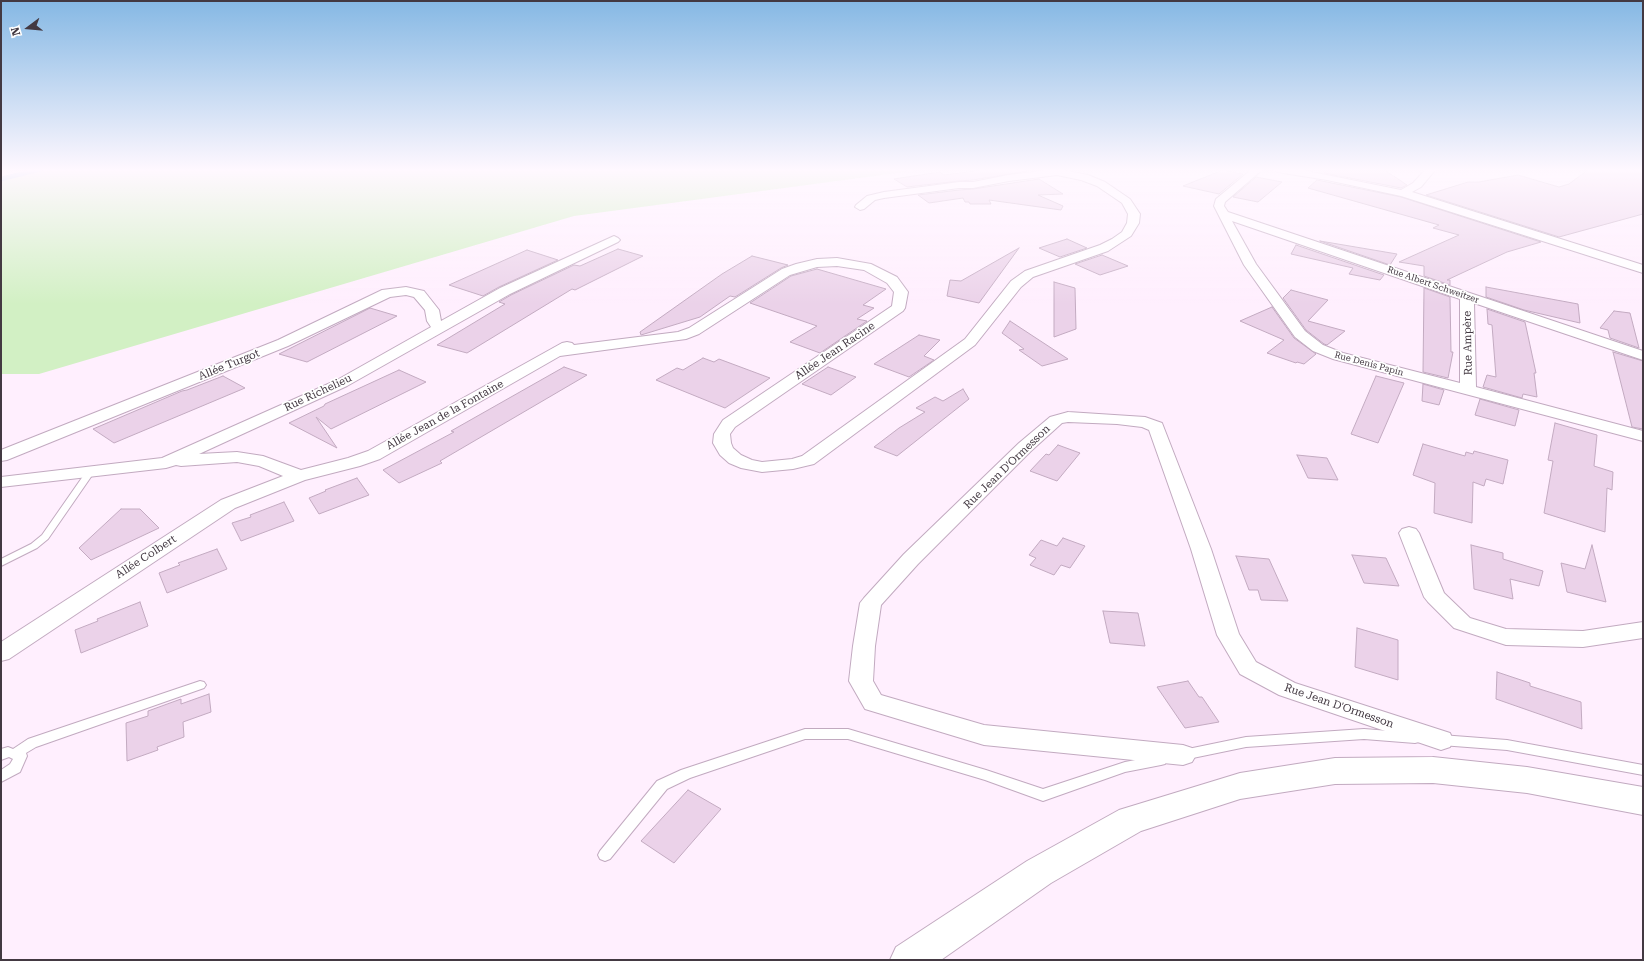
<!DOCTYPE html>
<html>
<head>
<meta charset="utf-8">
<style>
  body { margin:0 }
  #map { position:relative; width:1644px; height:961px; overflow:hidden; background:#ffeffe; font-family:"Roboto Serif",serif }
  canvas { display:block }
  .frame { position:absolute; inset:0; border:2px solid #433942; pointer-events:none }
  .north { position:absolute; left:8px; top:8px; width:40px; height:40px; -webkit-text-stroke:3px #fff; paint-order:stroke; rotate:254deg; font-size:11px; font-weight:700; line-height:16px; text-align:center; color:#433942 }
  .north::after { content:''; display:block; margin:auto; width:14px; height:18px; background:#433942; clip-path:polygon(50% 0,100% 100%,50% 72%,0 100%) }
</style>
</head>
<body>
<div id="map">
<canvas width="1644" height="961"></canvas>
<div class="frame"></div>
<div class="north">N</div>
</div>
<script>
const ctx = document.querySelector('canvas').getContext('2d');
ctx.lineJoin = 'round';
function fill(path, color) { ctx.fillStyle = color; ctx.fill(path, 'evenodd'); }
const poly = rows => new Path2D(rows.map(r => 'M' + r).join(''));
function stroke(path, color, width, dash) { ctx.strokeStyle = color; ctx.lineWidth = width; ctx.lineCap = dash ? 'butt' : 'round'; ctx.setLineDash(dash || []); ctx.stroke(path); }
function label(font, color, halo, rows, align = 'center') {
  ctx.font = font + ' "Roboto Serif",serif'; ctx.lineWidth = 3.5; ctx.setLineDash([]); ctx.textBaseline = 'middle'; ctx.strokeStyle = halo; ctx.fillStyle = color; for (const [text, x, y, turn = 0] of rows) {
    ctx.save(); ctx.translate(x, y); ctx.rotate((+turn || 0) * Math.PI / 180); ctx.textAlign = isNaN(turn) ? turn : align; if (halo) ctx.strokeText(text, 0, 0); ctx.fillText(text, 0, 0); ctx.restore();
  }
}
fill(poly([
  [46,169,927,169,574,216,39,374,1,374,1,180]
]), '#d2f0c4');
stroke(poly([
  [1,179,41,169]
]), '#91bddd', 4.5);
const building = poly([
  [990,169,1025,169,1028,171,973,180,959,181,907,187,894,179,940,172,944,175,990,169],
  [1589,169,1643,169,1643,214,1559,237,1426,195,1468,182,1479,182,1518,175,1559,187,1569,184,1589,169],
  [1223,170,1243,174,1219,194,1183,186,1223,170],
  [1326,171,1386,171,1407,185,1401,188,1324,173,1326,171],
  [1256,177,1282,182,1258,202,1233,197,1256,177],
  [1039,179,1063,194,1038,195,1063,206,1061,210,989,200,991,204,970,204,969,202,965,202,963,198,929,203,918,195,959,190,973,189,1039,179],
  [1317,180,1401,197,1541,242,1507,252,1447,280,1450,280,1450,285,1424,276,1424,266,1399,262,1459,235,1433,228,1439,225,1308,188,1317,180],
  [1067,239,1087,248,1060,257,1039,248,1067,239],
  [1320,241,1397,254,1390,265,1320,241],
  [1296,245,1384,275,1380,280,1349,274,1353,268,1291,254,1296,245],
  [1019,248,979,303,947,296,950,280,961,281,1019,248],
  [618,249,643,256,575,290,572,289,467,353,437,345,505,304,499,302,511,295,574,265,580,266,618,249],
  [527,250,558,260,499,287,483,296,449,285,527,250],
  [1102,255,1128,266,1100,275,1075,264,1102,255],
  [752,256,788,265,781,268,735,297,730,296,700,317,641,335,640,332,722,274,752,256],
  [817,269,886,289,863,305,874,308,857,319,867,321,820,353,790,342,817,326,750,303,791,276,817,269],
  [1054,282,1075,288,1076,329,1054,337,1054,282],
  [1486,287,1578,304,1580,323,1524,310,1486,297,1486,287],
  [1424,288,1450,297,1451,352,1453,352,1448,378,1423,372,1424,288],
  [1291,290,1328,300,1308,321,1345,331,1327,345,1324,344,1306,330,1283,298,1291,290],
  [1272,307,1294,338,1316,354,1304,364,1297,362,1296,363,1267,353,1284,340,1240,321,1272,307],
  [370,308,397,316,307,362,279,354,370,308],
  [1487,309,1525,322,1536,373,1534,373,1537,397,1523,394,1522,398,1483,387,1487,375,1496,377,1492,325,1488,324,1487,309],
  [1614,311,1630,313,1639,348,1610,338,1608,330,1600,328,1614,311],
  [1010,321,1068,359,1042,366,1019,350,1024,349,1002,333,1010,321],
  [919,335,940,340,924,356,934,360,909,377,874,364,919,335],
  [1613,352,1643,361,1643,429,1632,427,1613,352],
  [703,358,714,362,719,359,770,378,725,408,656,380,677,368,683,370,703,358],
  [564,367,587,375,440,461,442,463,399,483,383,470,454,432,451,431,564,367],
  [828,367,856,377,831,395,802,384,828,367],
  [399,370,426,382,331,429,316,417,337,448,289,423,324,406,325,404,399,370],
  [223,376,245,388,114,443,93,429,182,391,187,390,223,376],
  [1376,376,1404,383,1378,443,1351,434,1376,376],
  [1423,384,1444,390,1439,405,1422,401,1423,384],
  [963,389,969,399,897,456,874,447,899,428,925,412,916,408,935,397,943,401,963,389],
  [1480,399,1519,410,1515,426,1475,415,1480,399],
  [1555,423,1597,435,1594,466,1613,472,1612,490,1607,488,1605,532,1544,513,1553,461,1548,460,1555,423],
  [1423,444,1465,456,1466,452,1473,454,1474,451,1508,460,1503,484,1486,479,1484,486,1473,482,1472,523,1434,513,1435,483,1413,475,1423,444],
  [1058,445,1080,453,1057,481,1030,471,1046,454,1049,455,1058,445],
  [1297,455,1327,458,1338,480,1308,478,1297,455],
  [357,478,369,495,319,514,309,498,326,491,325,490,357,478],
  [284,502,294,521,241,541,232,523,251,517,250,515,284,502],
  [121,509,140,509,159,528,91,560,79,548,121,509],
  [1063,538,1085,546,1070,568,1061,565,1054,575,1030,565,1036,558,1029,555,1041,540,1057,546,1063,538],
  [1471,545,1503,553,1503,559,1543,571,1539,586,1510,579,1513,599,1474,589,1471,545],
  [1592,545,1606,602,1567,592,1561,563,1585,569,1592,545],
  [217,549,227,569,167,593,159,573,180,565,178,563,217,549],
  [1352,555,1386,558,1399,586,1364,583,1352,555],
  [1236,556,1269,559,1288,601,1261,600,1258,590,1249,590,1236,556],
  [140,602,148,626,81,653,75,630,98,621,97,619,140,602],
  [1103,611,1138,613,1145,646,1110,643,1103,611],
  [1357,628,1398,640,1398,680,1355,667,1357,628],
  [1497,672,1530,683,1530,686,1581,702,1582,729,1496,699,1497,672],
  [1188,681,1199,697,1202,697,1219,722,1185,728,1157,687,1188,681],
  [209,694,211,712,183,722,184,737,157,747,158,750,127,761,126,723,148,716,148,711,181,699,181,704,209,694],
  [688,790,721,809,674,863,641,841,688,790]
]);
fill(building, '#ebd2e9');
stroke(building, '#c3aac1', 1);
const service = poly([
  [91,468,95,471,48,539,37,548,1,566,1,559,31,544,42,535,88,469,91,468],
  [200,681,204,682,206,685,204,688,36,747,26,753,27,756,20,772,1,782,1,770,10,764,13,759,9,757,1,760,1,749,8,747,13,749,28,739,200,681],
  [805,729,848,729,986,770,1043,789,1125,762,1161,755,1165,756,1167,760,1165,764,1161,765,1125,772,1043,801,985,780,848,739,805,739,690,778,667,789,610,859,605,861,600,859,598,855,600,851,657,781,681,770,805,729],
  [1364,729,1415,733,1419,734,1421,738,1419,742,1415,743,1364,739,1246,747,1183,760,1179,759,1177,755,1179,751,1183,750,1246,737,1364,729],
  [1441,735,1507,740,1643,765,1643,775,1507,750,1441,745,1437,744,1435,740,1437,736,1441,735]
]);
const minor = poly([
  [1058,169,1088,175,1105,182,1130,199,1140,214,1139,223,1131,236,1108,251,1033,277,1021,287,975,345,814,464,793,469,762,472,741,468,729,463,720,455,713,443,714,434,723,420,892,306,894,292,887,283,864,270,837,266,817,267,790,275,699,334,686,339,560,356,380,459,360,466,305,480,235,508,9,659,1,661,1,642,221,500,283,476,259,466,237,462,181,466,176,465,166,468,1,487,1,477,162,458,337,380,431,327,427,321,425,310,414,297,406,295,390,297,288,346,7,460,1,461,1,450,278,340,382,290,406,287,424,291,439,310,441,321,500,288,614,236,618,238,620,240,618,242,510,294,347,386,199,454,237,452,263,456,301,470,348,458,368,451,562,343,567,342,572,343,574,345,678,332,689,328,782,269,796,264,817,259,837,258,871,264,897,277,908,292,905,308,903,311,735,427,730,434,731,443,733,448,741,455,752,460,762,462,792,459,802,456,965,339,1011,281,1025,271,1100,245,1112,239,1122,232,1127,223,1128,214,1122,203,1097,186,1081,180,1057,175,1009,181,973,188,959,188,884,198,875,200,864,209,860,210,855,207,856,205,867,196,884,192,959,182,973,182,1008,175,1058,169],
  [1252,169,1263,169,1225,202,1224,206,1228,212,1643,351,1643,360,1474,303,1476,387,1643,431,1643,441,1333,359,1313,351,1295,337,1244,265,1214,206,1216,199,1252,169],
  [1232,221,1460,299,1460,383,1343,353,1323,345,1305,331,1256,264,1232,221],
  [1272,169,1297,169,1401,190,1413,183,1426,169,1436,169,1421,187,1412,192,1643,265,1643,273,1401,196,1327,180,1277,172,1272,169],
  [1068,412,1145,417,1162,423,1211,549,1239,634,1256,662,1295,683,1450,733,1453,740,1450,747,1441,750,1279,695,1240,674,1217,635,1191,549,1149,430,1142,427,1117,424,1068,422,1062,423,1031,451,918,564,881,605,875,646,873,681,881,695,984,725,1183,745,1192,748,1196,755,1192,762,1183,765,984,745,865,709,849,681,853,646,860,603,864,598,904,554,1019,443,1050,417,1068,412],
  [1409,527,1416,529,1419,533,1444,593,1470,618,1506,629,1583,631,1643,622,1643,638,1583,647,1506,645,1454,628,1428,602,1424,597,1399,533,1402,529,1409,527]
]);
const trunk = poly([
  [1433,757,1527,767,1643,787,1643,815,1527,793,1433,783,1335,784,1240,799,1141,831,1051,883,941,960,890,960,896,947,1027,861,1119,810,1240,773,1335,758,1433,757]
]);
stroke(service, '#c2aac0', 2);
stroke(minor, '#c2aac0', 2);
stroke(trunk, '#c2aac0', 2);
fill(service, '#fff');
fill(minor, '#fff');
fill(trunk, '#fff');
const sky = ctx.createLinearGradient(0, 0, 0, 304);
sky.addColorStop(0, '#85b8e4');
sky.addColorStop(0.56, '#fff8ff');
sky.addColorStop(1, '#fff8ff00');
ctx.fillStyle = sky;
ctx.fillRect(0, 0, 1644, 304);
label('9px', '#433942', '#fff', [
  ["Rue Albert Schweitzer",1433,285,19],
  ["Rue Denis Papin",1369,364,15]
]);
label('11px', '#433942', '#fff', [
  ["Rue Ampère",1468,343,-91],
  ["Allée Jean Racine",835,351,-34],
  ["Allée Turgot",229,365,-22],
  ["Rue Richelieu",318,393,-25],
  ["Allée Jean de la Fontaine",445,415,-29],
  ["Rue Jean D'Ormesson",1007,467,-44],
  ["Allée Colbert",146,557,-33],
  ["Rue Jean D'Ormesson",1339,706,19]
]);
</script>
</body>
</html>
